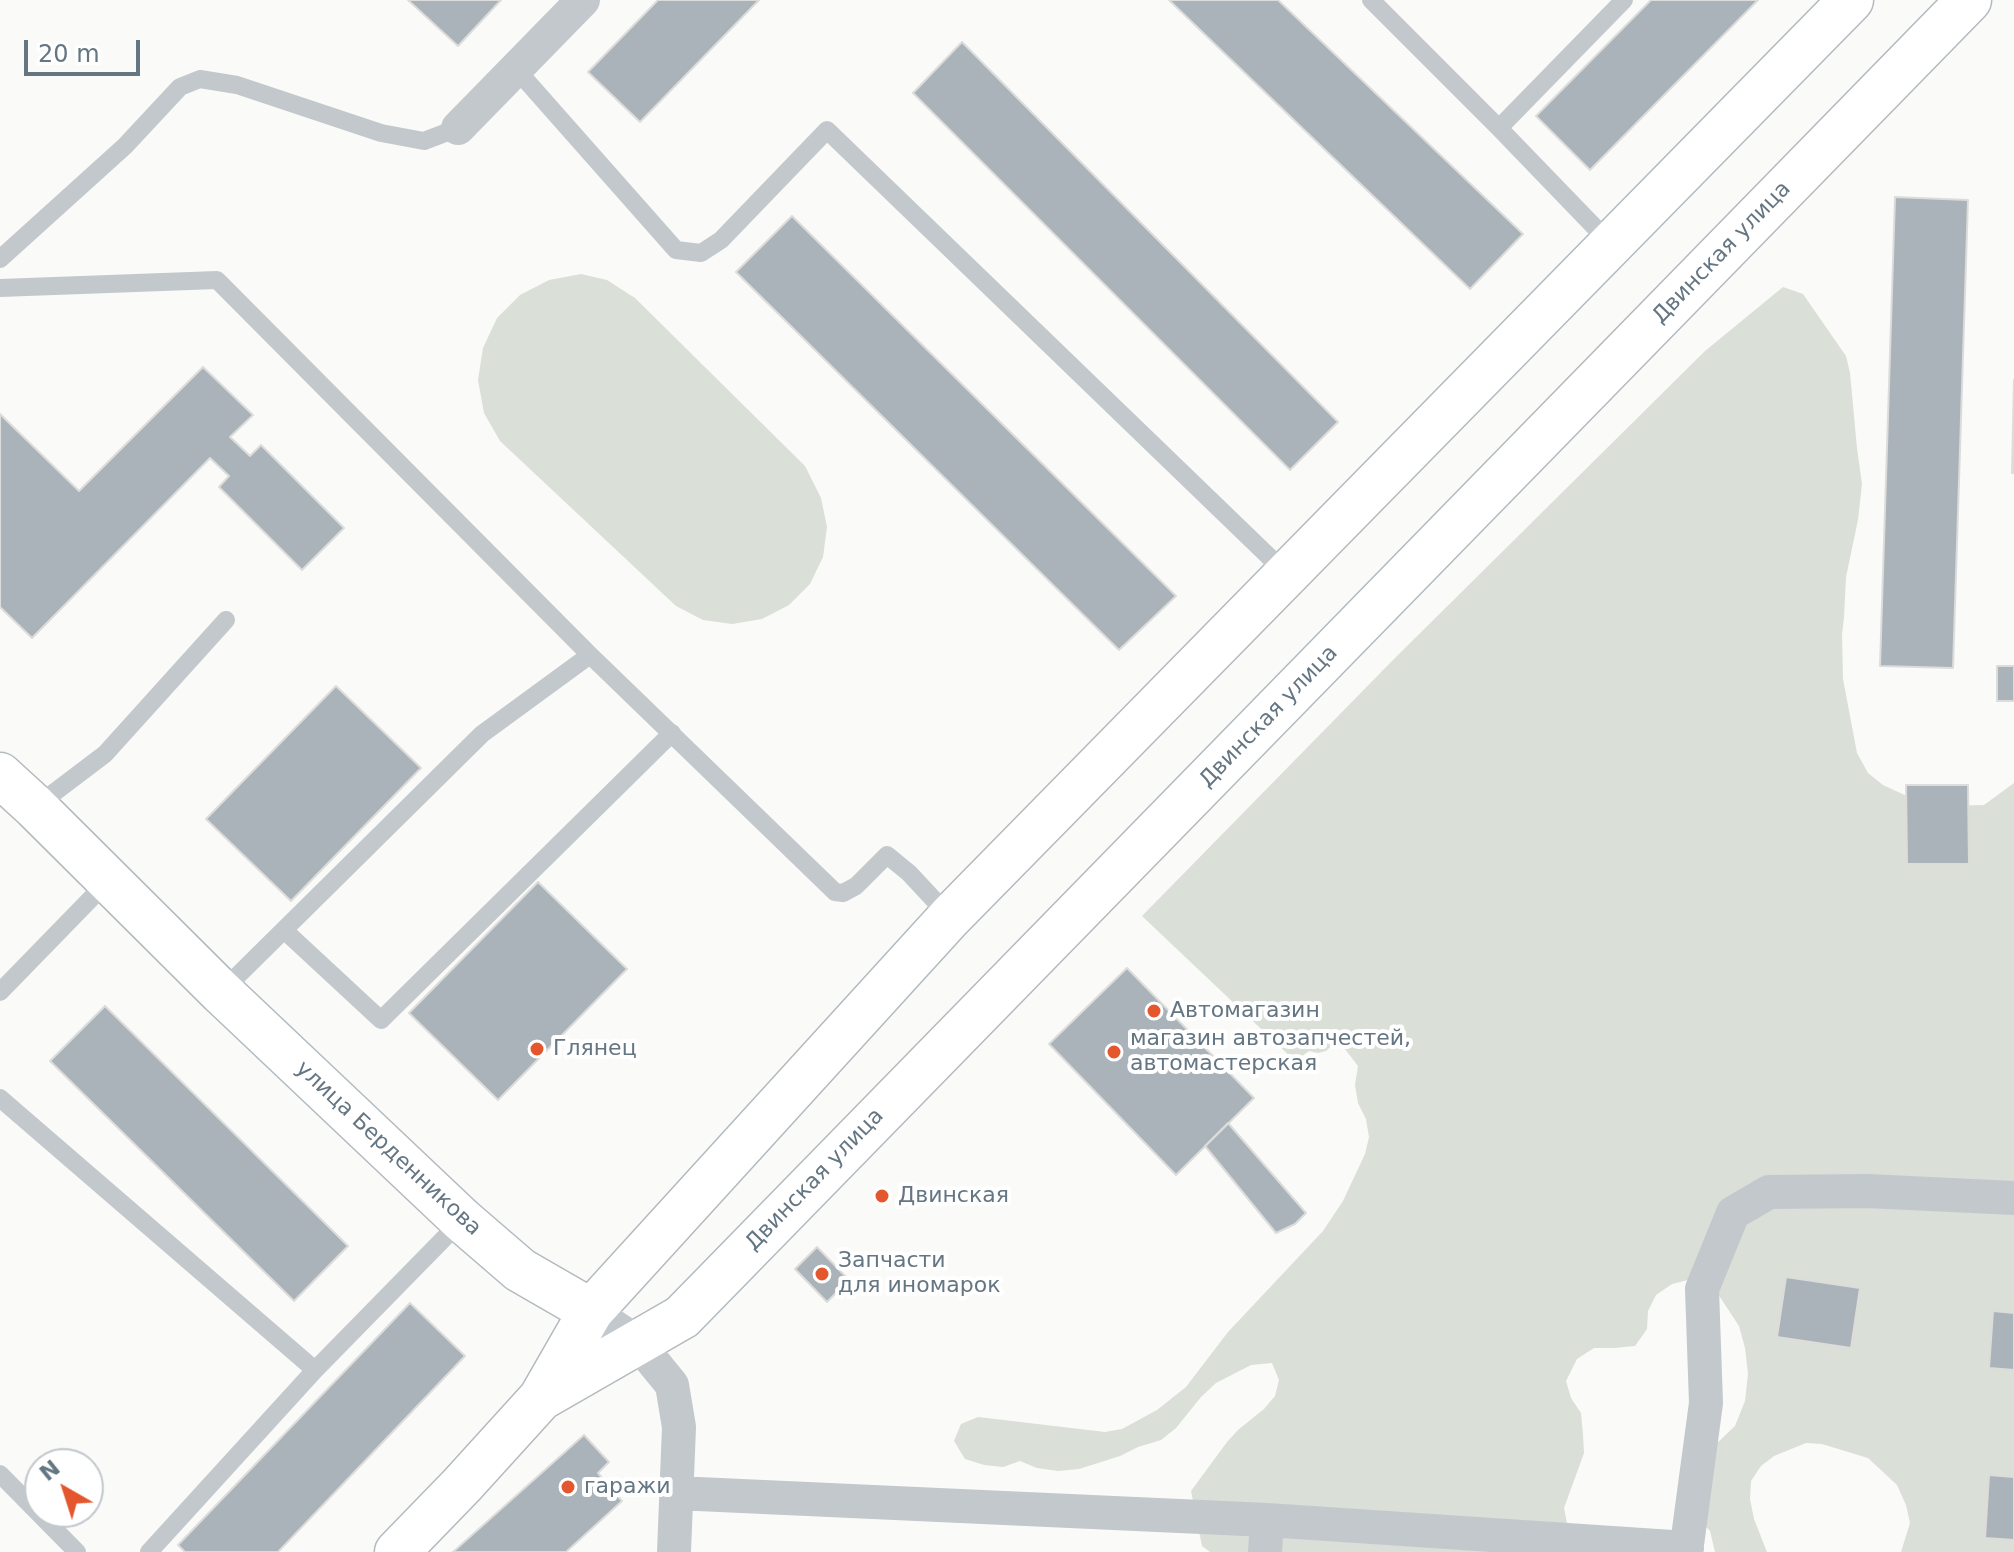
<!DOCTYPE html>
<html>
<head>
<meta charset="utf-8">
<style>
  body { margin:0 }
  #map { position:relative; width:2014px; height:1552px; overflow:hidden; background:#fafaf8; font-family:"DejaVu Sans",sans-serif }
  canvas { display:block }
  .north { position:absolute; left:24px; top:1448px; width:80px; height:80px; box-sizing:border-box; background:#fff; border:2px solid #c1c8cd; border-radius:50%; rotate:321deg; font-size:22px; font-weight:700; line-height:32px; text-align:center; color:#657683 }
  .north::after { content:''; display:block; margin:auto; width:28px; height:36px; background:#e4572e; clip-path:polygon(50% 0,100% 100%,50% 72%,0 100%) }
  .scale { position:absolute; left:24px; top:40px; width:116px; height:36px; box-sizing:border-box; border:4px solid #657683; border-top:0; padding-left:10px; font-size:24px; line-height:28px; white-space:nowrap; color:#657683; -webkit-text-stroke:6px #fff; paint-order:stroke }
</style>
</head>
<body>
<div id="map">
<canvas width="2014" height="1552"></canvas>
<div class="north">N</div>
<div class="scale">20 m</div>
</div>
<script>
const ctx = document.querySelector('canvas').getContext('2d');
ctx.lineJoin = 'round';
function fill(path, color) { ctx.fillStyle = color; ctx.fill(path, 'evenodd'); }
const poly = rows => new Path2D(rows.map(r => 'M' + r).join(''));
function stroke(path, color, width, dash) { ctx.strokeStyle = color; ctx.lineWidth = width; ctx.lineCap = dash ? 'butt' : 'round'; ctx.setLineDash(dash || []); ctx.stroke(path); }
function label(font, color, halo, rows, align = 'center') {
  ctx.font = font + ' "DejaVu Sans",sans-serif'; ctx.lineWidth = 8; ctx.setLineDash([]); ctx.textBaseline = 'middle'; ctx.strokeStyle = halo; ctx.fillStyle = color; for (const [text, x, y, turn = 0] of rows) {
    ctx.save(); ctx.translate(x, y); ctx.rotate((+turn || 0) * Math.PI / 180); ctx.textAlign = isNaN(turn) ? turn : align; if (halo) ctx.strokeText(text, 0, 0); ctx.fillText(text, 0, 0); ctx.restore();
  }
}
fill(poly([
  [581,274,607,280,635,298,805,466,821,498,827,527,823,557,810,584,789,605,762,619,732,624,703,620,676,606,500,441,484,413,478,380,483,348,497,318,520,295,549,280],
  [1783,287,1803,294,1846,356,1850,373,1857,448,1862,484,1858,520,1846,577,1844,617,1842,635,1843,679,1857,753,1868,773,1883,785,1922,803,1942,806,1984,805,2014,783,2014,1552,1901,1552,1910,1523,1906,1505,1897,1485,1868,1458,1822,1444,1806,1443,1774,1456,1761,1466,1751,1481,1750,1499,1754,1519,1767,1552,1715,1552,1710,1531,1698,1518,1689,1470,1735,1426,1745,1401,1748,1374,1745,1348,1739,1326,1712,1285,1692,1279,1672,1284,1656,1295,1648,1311,1647,1329,1635,1346,1614,1348,1594,1348,1577,1359,1566,1381,1571,1398,1581,1413,1583,1435,1584,1453,1564,1508,1568,1528,1578,1552,1210,1552,1202,1546,1191,1491,1227,1442,1238,1430,1264,1409,1275,1396,1279,1380,1272,1363,1251,1365,1216,1383,1201,1397,1176,1428,1161,1440,1138,1447,1120,1456,1079,1469,1058,1471,1037,1468,1020,1461,1003,1467,984,1465,965,1459,954,1441,961,1424,978,1417,1105,1432,1122,1429,1157,1410,1186,1387,1228,1332,1323,1231,1343,1201,1365,1154,1369,1137,1366,1119,1358,1103,1355,1085,1358,1066,1338,1040,1326,1051,1318,1053,1309,1051,1295,1061,1142,916,1394,659,1705,351]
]), '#dadfd7');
const building = poly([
  [408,0,501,0,458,46,408,0],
  [658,0,759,0,640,122,588,72,658,0],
  [1169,0,1278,0,1523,234,1470,289,1169,0],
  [1651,0,1758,0,1590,170,1536,116,1651,0],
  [962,42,1338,422,1290,470,913,93,962,42],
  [1895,197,1968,200,1953,668,1880,666,1895,197],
  [792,216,1176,596,1119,650,736,272,792,216],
  [203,367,253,415,230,437,250,456,261,445,344,528,302,570,219,487,229,476,210,458,32,638,0,607,0,414,79,491,203,367],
  [2014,380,2014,473,2012,473,2014,380],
  [1997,666,2014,666,2014,701,1997,701,1997,666],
  [336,686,421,768,291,901,206,819,336,686],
  [1906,785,1968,785,1969,864,1907,864,1906,785],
  [538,882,627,969,498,1100,409,1013,538,882],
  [1127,968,1254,1098,1176,1175,1049,1044,1127,968],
  [105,1006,348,1246,294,1301,50,1061,105,1006],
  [1228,1123,1306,1213,1295,1224,1276,1233,1205,1146,1228,1123],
  [817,1247,849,1280,827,1302,795,1269,817,1247],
  [1786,1277,1860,1288,1851,1348,1777,1337,1786,1277],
  [410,1303,465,1356,278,1552,185,1552,178,1545,410,1303],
  [1993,1311,2014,1313,2014,1370,1989,1368,1993,1311],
  [584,1435,609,1462,598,1473,622,1501,566,1552,453,1552,584,1435],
  [1989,1475,2014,1477,2014,1540,1985,1538,1989,1475]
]);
fill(building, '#aab3b9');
stroke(building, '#dcdcda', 2);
const secondary = poly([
  [0,775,35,807,221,992,462,1220,520,1270,591,1311],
  [543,1397,682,1317,1969,0],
  [397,1552,462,1485,541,1398,591,1311,950,917,1851,0]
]);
stroke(secondary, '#b3babf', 47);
stroke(poly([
  [1371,0,1499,128,1611,244],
  [516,69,676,250,701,253,721,240,827,130,1287,574],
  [1499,128,1624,0],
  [0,259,125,146,180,87,200,79,237,85,381,133,424,141,458,128],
  [0,288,217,280,590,655,835,892,843,893,856,886,887,855,909,873,950,917],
  [35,807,105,754,226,620],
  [285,931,381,1020,672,733],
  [0,992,109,880],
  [221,992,482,734,590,655],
  [0,1098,315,1370],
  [0,1474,77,1552],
  [149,1552,315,1370,462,1220]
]), '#c3c8cc', 18);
stroke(poly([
  [458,128,583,0],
  [591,1311,637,1342,672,1385,679,1427,674,1552],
  [676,1493,1267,1520,1687,1548],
  [1265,1552,1267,1520],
  [1686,1552,1706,1403,1702,1289,1733,1213,1769,1192,1867,1191,2014,1198]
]), '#c3c8cc', 34);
stroke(secondary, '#fff', 44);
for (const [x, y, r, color] of [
  [1154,1011,8,"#e4572e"],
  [537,1049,8,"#e4572e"],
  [1114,1052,8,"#e4572e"],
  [882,1196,8,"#e4572e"],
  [822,1274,8,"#e4572e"],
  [568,1487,8,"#e4572e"]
]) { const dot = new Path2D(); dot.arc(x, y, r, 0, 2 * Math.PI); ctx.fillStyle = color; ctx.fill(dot); stroke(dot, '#fff', 3); }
label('22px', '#657683', '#fff', [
  ["Двинская улица",1722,253,-46],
  ["Двинская улица",1269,717,-46],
  ["улица Берденникова",388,1149,43],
  ["Двинская улица",815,1180,-46]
]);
label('22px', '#657683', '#fff', [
  ["Автомагазин",1170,1011],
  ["магазин автозапчестей,",1130,1039],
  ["автомастерская",1130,1064],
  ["Глянец",553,1049],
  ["Двинская",898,1196],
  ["Запчасти",838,1261],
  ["для иномарок",838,1286],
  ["гаражи",584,1487]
], 'left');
</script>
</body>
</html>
